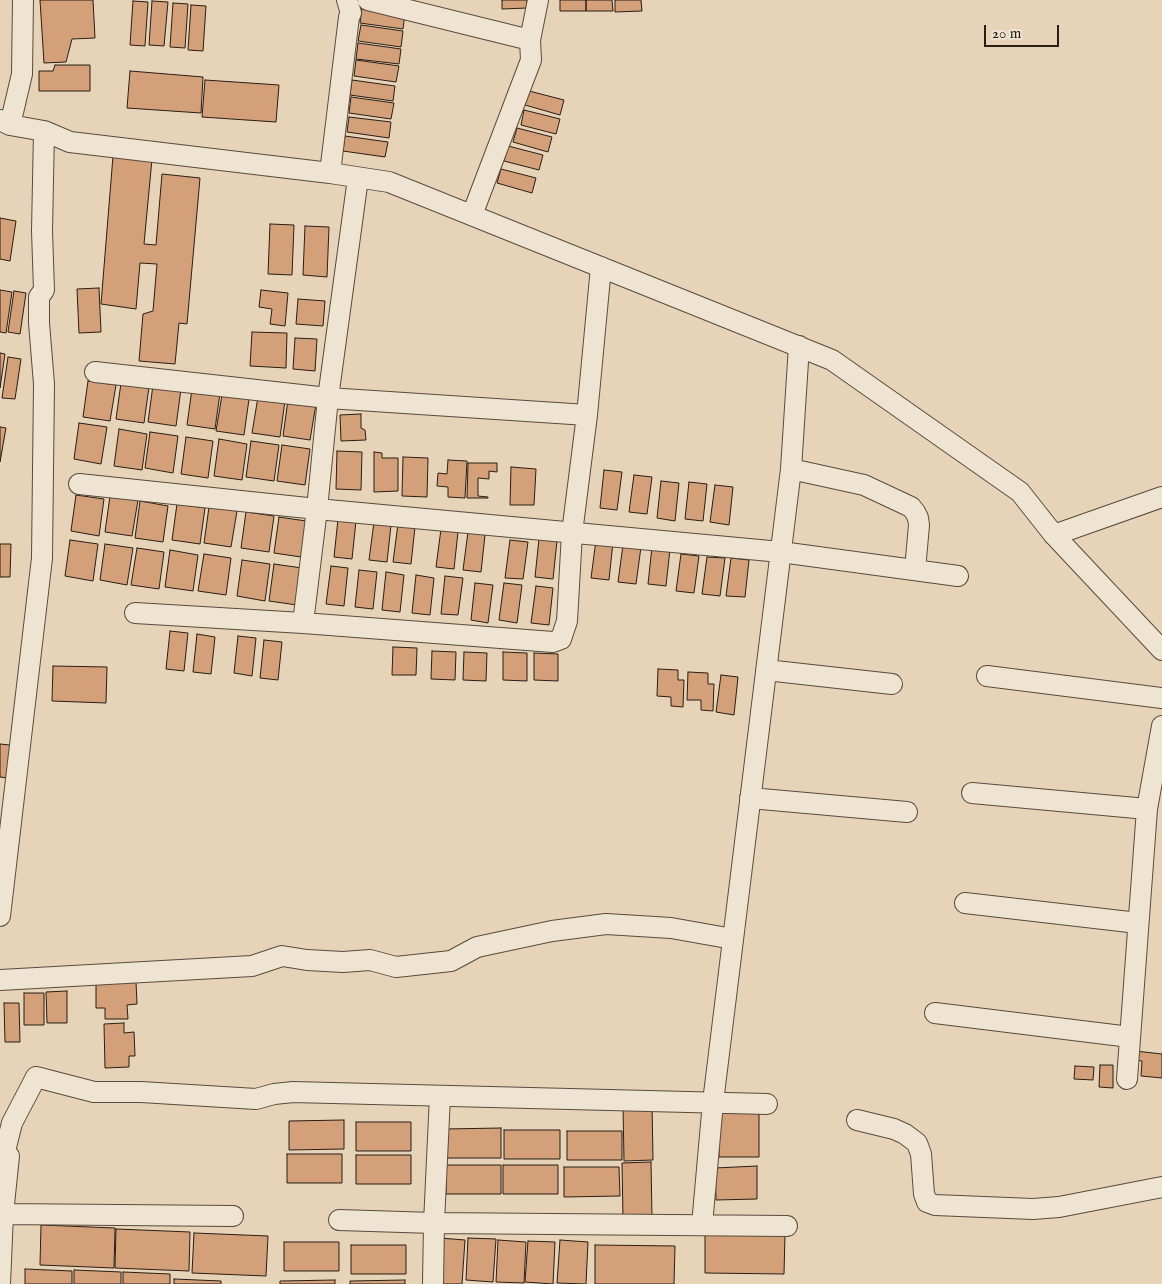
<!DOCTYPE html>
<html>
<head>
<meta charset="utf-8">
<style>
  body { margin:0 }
  #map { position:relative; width:1162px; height:1284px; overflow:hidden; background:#e7d4b8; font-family:"IM FELL English",serif }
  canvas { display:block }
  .scale { position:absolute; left:984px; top:25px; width:75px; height:22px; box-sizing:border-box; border:2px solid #291d14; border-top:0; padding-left:6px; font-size:15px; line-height:18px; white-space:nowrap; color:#291d14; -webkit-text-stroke:4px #efe3d1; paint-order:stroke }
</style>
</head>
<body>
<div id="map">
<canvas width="1162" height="1284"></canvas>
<div class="scale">20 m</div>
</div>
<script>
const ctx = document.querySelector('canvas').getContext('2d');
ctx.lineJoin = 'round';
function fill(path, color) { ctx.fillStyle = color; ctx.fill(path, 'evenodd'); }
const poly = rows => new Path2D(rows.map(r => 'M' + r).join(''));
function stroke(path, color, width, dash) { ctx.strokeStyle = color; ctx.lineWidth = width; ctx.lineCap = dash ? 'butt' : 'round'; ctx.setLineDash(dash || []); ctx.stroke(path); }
const building = poly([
  [40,0,93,0,95,38,72,39,66,62,44,63,40,0],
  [502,0,527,0,527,8,502,9,502,0],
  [560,0,586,0,586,11,560,11,560,0],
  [586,0,612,0,613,11,586,11,586,0],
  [615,0,641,0,642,11,615,12,615,0],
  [133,1,148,2,145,46,130,45,133,1],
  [152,1,168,2,164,46,149,45,152,1],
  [173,3,188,4,185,48,170,47,173,3],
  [191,5,206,6,203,51,188,50,191,5],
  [362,8,405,13,403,29,360,23,362,8],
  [361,25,403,31,401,47,358,41,361,25],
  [358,43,401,49,399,64,356,59,358,43],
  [356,60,399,66,396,82,354,76,356,60],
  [55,65,90,65,90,91,39,91,39,71,53,71,55,65],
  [130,71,203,77,201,113,127,108,130,71],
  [205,80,279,85,276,122,202,117,205,80],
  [352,80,395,86,393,101,350,95,352,80],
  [529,91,564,100,560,115,525,105,529,91],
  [351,97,394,103,391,119,349,113,351,97],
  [524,110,560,119,556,134,521,125,524,110],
  [349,117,391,122,389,138,347,132,349,117],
  [517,128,552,137,548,152,513,142,517,128],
  [345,136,388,142,385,157,343,151,345,136],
  [508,146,543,155,539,170,504,161,508,146],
  [113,156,152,159,144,244,156,245,162,174,200,178,187,324,179,323,175,364,139,361,143,314,153,311,157,264,140,263,136,309,101,304,113,156],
  [501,169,536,178,532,193,497,183,501,169],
  [0,218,16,221,10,261,0,259,0,218],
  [270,224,294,225,292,275,268,274,270,224],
  [305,226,329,227,327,277,303,275,305,226],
  [99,288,101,332,79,333,77,289,99,288],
  [0,290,12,292,6,333,0,332,0,290],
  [261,290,288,293,285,326,270,324,272,309,259,307,261,290],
  [14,291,26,293,20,334,8,332,14,291],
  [298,299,325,301,323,326,296,324,298,299],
  [252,332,287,333,286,368,250,366,252,332],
  [295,338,317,339,315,371,293,369,295,338],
  [0,353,5,354,0,388,0,353],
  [8,357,21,359,15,399,2,398,8,357],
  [88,381,116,385,110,421,83,417,88,381],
  [121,383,149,387,144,423,116,419,121,383],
  [153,385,181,389,176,426,148,422,153,385],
  [192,389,220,393,215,429,187,425,192,389],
  [222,395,249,399,244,435,216,431,222,395],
  [258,397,285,401,280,437,252,433,258,397],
  [288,400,316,404,310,440,283,436,288,400],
  [361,414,361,428,365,430,366,440,341,441,340,415,361,414],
  [79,423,107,427,101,464,74,459,79,423],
  [0,427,6,428,0,462,0,427],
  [119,429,147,434,142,470,114,466,119,429],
  [150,432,178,436,173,473,145,468,150,432],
  [186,437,213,441,208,478,181,474,186,437],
  [219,439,247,444,242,480,214,476,219,439],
  [251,441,279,445,274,481,246,477,251,441],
  [282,445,310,449,305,485,277,481,282,445],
  [337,451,362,452,361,490,336,489,337,451],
  [374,452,382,453,382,458,398,458,398,491,374,492,374,452],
  [403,457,428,458,427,497,402,496,403,457],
  [448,460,467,461,465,498,448,497,448,487,437,486,438,473,447,474,448,460],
  [468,463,497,463,497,472,489,471,489,479,478,478,478,496,488,497,488,498,467,498,468,463],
  [511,467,536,469,534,505,510,505,511,467],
  [604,470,622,472,617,510,600,508,604,470],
  [634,475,652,477,647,514,629,512,634,475],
  [661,481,679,483,675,521,657,518,661,481],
  [689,482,707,484,703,521,685,519,689,482],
  [715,485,733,487,729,525,710,522,715,485],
  [76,495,104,499,99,536,71,531,76,495],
  [110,496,138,500,132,536,105,532,110,496],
  [140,501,168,506,163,542,135,538,140,501],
  [177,504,205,508,200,544,172,540,177,504],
  [209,507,237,511,231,547,204,543,209,507],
  [246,512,274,516,269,552,241,548,246,512],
  [279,517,306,521,301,557,274,553,279,517],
  [338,519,356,521,352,559,334,557,338,519],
  [374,522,391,525,387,562,369,560,374,522],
  [398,524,415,527,411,564,393,562,398,524],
  [441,529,458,532,454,569,436,567,441,529],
  [468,532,485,535,481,572,463,570,468,532],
  [539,539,557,541,553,579,535,577,539,539],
  [70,540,98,544,93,581,65,576,70,540],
  [510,540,528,542,523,579,505,578,510,540],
  [596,540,613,542,609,580,591,578,596,540],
  [0,544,11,544,10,577,0,577,0,544],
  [105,544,133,548,127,585,100,580,105,544],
  [623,545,641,547,636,584,618,582,623,545],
  [652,547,670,549,666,586,648,584,652,547],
  [137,548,164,552,159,589,131,585,137,548],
  [170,550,198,555,193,591,165,587,170,550],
  [204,554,231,558,226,595,198,591,204,554],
  [681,554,699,556,694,593,676,591,681,554],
  [707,557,725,558,720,596,702,594,707,557],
  [731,558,749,560,745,597,726,596,731,558],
  [242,560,270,564,265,601,237,596,242,560],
  [274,564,302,568,297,605,269,601,274,564],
  [331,566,348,568,344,606,326,604,331,566],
  [359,570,377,572,373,609,355,607,359,570],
  [386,572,404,575,400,612,382,610,386,572],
  [416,575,434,578,430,615,412,613,416,575],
  [445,576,463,578,458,615,441,614,445,576],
  [475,583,493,585,488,623,471,620,475,583],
  [504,583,522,585,517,623,499,620,504,583],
  [536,586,553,588,549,625,531,623,536,586],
  [170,631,188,633,184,671,166,669,170,631],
  [197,634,215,637,211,674,193,672,197,634],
  [238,636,256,638,252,676,234,673,238,636],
  [264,640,282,642,278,680,260,678,264,640],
  [393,647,417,648,416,675,392,675,393,647],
  [432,651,456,652,455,680,431,679,432,651],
  [464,652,487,653,486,681,463,680,464,652],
  [503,652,527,653,527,681,503,680,503,652],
  [534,653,558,654,558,681,534,680,534,653],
  [53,666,107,667,106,703,52,701,53,666],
  [658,669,678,670,678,680,684,680,683,707,671,706,671,697,657,696,658,669],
  [688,672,708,673,708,684,714,684,713,711,701,710,701,700,687,700,688,672],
  [721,675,738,677,734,715,716,712,721,675],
  [0,744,10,745,8,778,0,777,0,744],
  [136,981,137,1004,127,1005,128,1019,105,1019,105,1008,96,1008,96,982,136,981],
  [67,991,67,1023,47,1023,46,992,67,991],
  [24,993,44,993,44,1025,24,1025,24,993],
  [4,1003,19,1003,20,1042,5,1042,4,1003],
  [124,1023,124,1033,134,1032,135,1056,129,1056,129,1067,105,1068,104,1024,124,1023],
  [1135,1051,1162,1054,1162,1078,1141,1076,1142,1061,1134,1060,1135,1051],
  [1100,1065,1113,1065,1113,1088,1099,1087,1100,1065],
  [1075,1066,1094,1067,1093,1080,1074,1079,1075,1066],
  [623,1105,652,1105,653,1160,624,1161,623,1105],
  [718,1109,759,1109,759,1157,719,1157,718,1109],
  [344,1120,344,1149,289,1150,289,1121,344,1120],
  [356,1122,411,1122,411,1151,356,1151,356,1122],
  [501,1128,501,1158,445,1158,445,1129,501,1128],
  [504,1130,560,1130,560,1159,504,1159,504,1130],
  [567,1131,622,1131,622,1160,567,1160,567,1131],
  [287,1154,342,1154,342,1183,287,1183,287,1154],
  [356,1155,411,1155,411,1184,356,1184,356,1155],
  [651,1162,652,1218,623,1218,622,1163,651,1162],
  [446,1165,501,1165,501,1194,446,1194,446,1165],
  [503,1165,558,1165,558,1194,503,1194,503,1165],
  [757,1166,757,1199,716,1200,715,1168,757,1166],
  [564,1167,619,1167,620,1196,564,1197,564,1167],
  [41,1225,115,1228,114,1268,40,1265,41,1225],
  [116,1229,190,1232,189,1271,115,1268,116,1229],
  [194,1233,268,1236,266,1276,192,1273,194,1233],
  [705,1233,785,1234,784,1274,705,1273,705,1233],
  [440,1238,465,1240,462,1284,437,1284,440,1238],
  [468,1238,496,1239,493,1282,466,1280,468,1238],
  [498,1240,526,1242,524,1283,496,1282,498,1240],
  [560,1240,588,1242,586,1284,557,1283,560,1240],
  [528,1241,555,1242,553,1284,525,1282,528,1241],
  [284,1242,339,1242,339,1271,284,1271,284,1242],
  [351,1245,406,1245,406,1274,351,1274,351,1245],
  [595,1245,675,1246,674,1284,595,1284,595,1245],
  [25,1269,72,1271,72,1284,25,1284,25,1269],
  [74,1270,121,1272,121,1284,74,1284,74,1270],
  [123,1272,170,1274,170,1284,123,1284,123,1272],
  [174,1279,221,1281,221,1284,174,1284,174,1279],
  [335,1280,335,1284,280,1284,280,1281,335,1280],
  [405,1280,405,1284,350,1284,350,1281,405,1280]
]);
fill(building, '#d3a07a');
stroke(building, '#291d14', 1);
const minor = poly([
  [368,0,530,40],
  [0,120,10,125,44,131,70,142,330,173,389,182,832,360,1020,492,1054,535,1162,650],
  [10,125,22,74,23,0],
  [330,173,349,17,351,13,347,0],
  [472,215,531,60,530,40,538,0],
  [95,372,328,398,587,415],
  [791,469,864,485,911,507,915,512,918,518,919,525,915,570],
  [79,484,317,509,781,552,958,576],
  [1054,535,1162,497],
  [135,613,303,623,553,642,561,639,567,621,572,533,587,415,601,267],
  [303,623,317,509,328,398,358,178],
  [766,670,892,684],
  [987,676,1162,698],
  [972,793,1147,809],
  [750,798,907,812],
  [965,903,1138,923],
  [0,916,42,558,44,384,39,323,39,297,44,290,42,231,44,131],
  [0,980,252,966,282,956,307,960,343,962,370,960,396,967,451,961,477,947,552,931,606,924,671,928,733,939],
  [935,1013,1130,1037],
  [1127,1079,1147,809,1162,726],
  [857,1120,894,1129,905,1134,917,1143,921,1154,924,1194,927,1202,935,1205,1033,1209,1059,1207,1162,1187],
  [0,1171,12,1123,36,1077,94,1092,141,1092,256,1099,274,1094,293,1092,767,1104],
  [3,1214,233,1216],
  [339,1220,434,1223,787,1226],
  [702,1225,713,1102,791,469,799,346],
  [0,1284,3,1214,9,1156],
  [433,1284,434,1223,440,1096]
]);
stroke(minor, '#584b3d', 22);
stroke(minor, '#efe3d1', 20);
</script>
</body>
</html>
